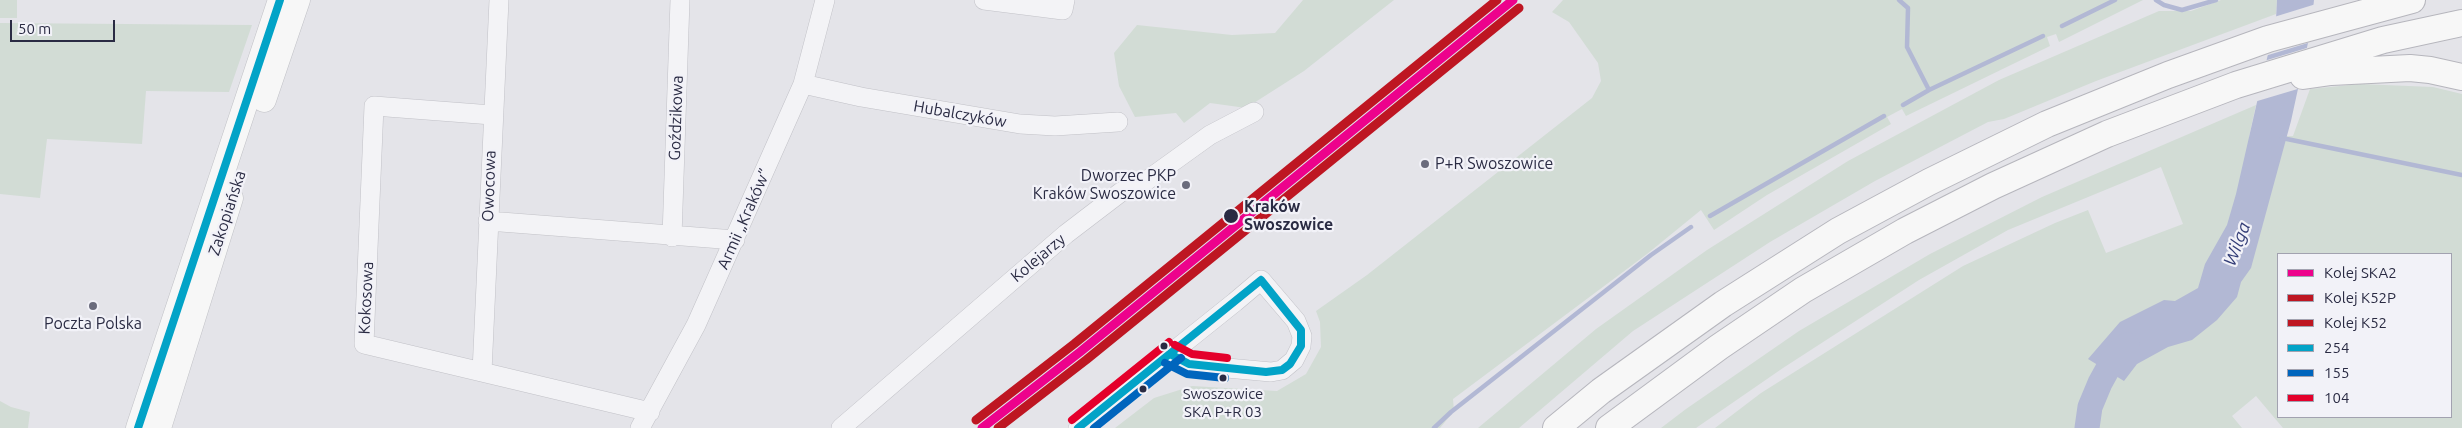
<!DOCTYPE html>
<html>
<head>
<meta charset="utf-8">
<style>
  body { margin:0 }
  #map { position:relative; width:2462px; height:428px; overflow:hidden; background:#e4e4e9; font-family:Ubuntu,sans-serif }
  canvas { display:block }
  .legend { position:absolute; left:2277px; top:253px; width:175px; height:165px; box-sizing:border-box; background:#f2f2f8; border:1px solid #a2a2b0; margin:0; padding:6px 9px; list-style:none; font-size:15px; color:#2a2b43 }
  .legend li { display:flex; align-items:center; gap:10px; height:25px }
  .legend b { width:25px; border:1px solid #a2a2b0 }
  .scale { position:absolute; left:10px; top:20px; width:105px; height:22px; box-sizing:border-box; border:2px solid #2a2b43; border-top:0; padding-left:6px; font-size:15px; line-height:18px; white-space:nowrap; color:#2a2b43; -webkit-text-stroke:4px #f2f2f8; paint-order:stroke }
</style>
</head>
<body>
<div id="map">
<canvas width="2462" height="428"></canvas>
<ul class="legend">
<li><b style="height:6px;background:#ed028c"></b>Kolej SKA2</li>
<li><b style="height:6px;background:#be1622"></b>Kolej K52P</li>
<li><b style="height:6px;background:#be1622"></b>Kolej K52</li>
<li><b style="height:6px;background:#02a3c7"></b>254</li>
<li><b style="height:6px;background:#0065bd"></b>155</li>
<li><b style="height:6px;background:#e4002b"></b>104</li>
</ul>
<div class="scale">50 m</div>
</div>
<script>
const ctx = document.querySelector('canvas').getContext('2d');
ctx.lineJoin = 'round';
function fill(path, color) { ctx.fillStyle = color; ctx.fill(path, 'evenodd'); }
const poly = rows => new Path2D(rows.map(r => 'M' + r).join(''));
function stroke(path, color, width, dash) { ctx.strokeStyle = color; ctx.lineWidth = width; ctx.lineCap = dash ? 'butt' : 'round'; ctx.setLineDash(dash || []); ctx.stroke(path); }
function label(font, color, halo, rows, align = 'center') {
  ctx.font = font + ' Ubuntu,sans-serif'; ctx.lineWidth = 4.5; ctx.setLineDash([]); ctx.textBaseline = 'middle'; ctx.strokeStyle = halo; ctx.fillStyle = color; for (const [text, x, y, turn = 0] of rows) {
    ctx.save(); ctx.translate(x, y); ctx.rotate((+turn || 0) * Math.PI / 180); ctx.textAlign = isNaN(turn) ? turn : align; if (halo) ctx.strokeText(text, 0, 0); ctx.fillText(text, 0, 0); ctx.restore();
  }
}
fill(poly([
  [0,0,17,0,17,18,0,18],
  [1303,0,1394,0,1304,71,1246,108,1210,103,1184,123,1176,113,1135,117,1119,86,1114,53,1137,25,1232,35,1275,33],
  [1563,0,2143,0,2059,42,2056,34,2047,37,2050,46,1906,116,1902,109,1887,117,1891,124,1767,195,1714,230,1701,210,1647,254,1453,399,1454,411,1440,428,1115,428,1154,398,1192,386,1277,391,1306,374,1321,347,1320,322,1316,311,1367,275,1592,98,1601,81,1598,63,1569,22,1552,12],
  [2221,0,2277,0,2276,14,2096,81,2004,119,1988,122,1875,181,1770,242,1633,331,1519,428,1478,428,1596,329,1707,250,1848,161,1999,80,2159,11,2191,11],
  [0,23,252,25,229,92,146,91,142,144,47,139,40,198,0,194],
  [2360,84,2433,87,2462,94,2462,428,2283,428,2256,396,2232,416,2242,428,1715,428,1761,393,1963,266,2055,223,2088,210,2106,253,2183,224,2161,167,2008,230,1919,280,1783,368,1696,428,1661,428,1686,409,1799,331,1930,254,2042,197,2256,105,2249,137,2293,136,2310,89],
  [2278,254,2451,254,2451,417,2278,417],
  [0,401,11,407,30,412,28,428,0,428]
]), '#d2dcd5');
fill(poly([
  [2277,0,2314,0,2311,29,2291,121,2251,268,2241,282,2237,297,2217,320,2192,340,2168,347,2137,364,2124,381,2088,359,2120,322,2164,300,2175,301,2198,288,2205,264,2227,225,2236,194,2276,19]
]), '#b2b8d4');
fill(poly([
  [2316,4,2311,42,2265,56,2274,17],
  [2310,47,2301,88,2254,102,2264,61]
]), '#e4e4e9');
stroke(poly([
  [1899,0,1908,8,1907,47,1929,90],
  [2156,0,2164,5,2182,10,2216,0],
  [2062,26,2115,0],
  [1903,105,1929,90,2043,36],
  [2282,138,2462,175],
  [1710,216,1884,116],
  [1434,428,1451,412,1651,255,1691,227]
]), '#b2b8d4', 4.5);
stroke(poly([
  [2087,428,2090,407,2100,383,2116,354,2127,345]
]), '#b2b8d4', 25);
const minor = poly([
  [984,0,1063,10,1065,0],
  [803,84,861,97,1020,124,1055,126,1118,122],
  [492,115,374,106,364,344,650,412],
  [488,221,735,240],
  [672,237,680,0],
  [482,372,499,0],
  [640,428,696,325,803,84,825,0],
  [841,428,1066,234,1121,192,1146,181,1210,135,1254,112],
  [1078,428,1170,354,1235,302,1261,280,1296,321,1302,336,1301,346,1294,360,1282,370,1271,372,1194,365,1178,360,1170,354]
]);
const major = poly([
  [264,100,298,0],
  [138,428,280,0],
  [159,428,231,198]
]);
const highway = poly([
  [2303,76,2331,72,2410,68,2430,70,2462,77],
  [1556,428,1601,391,1723,304,1838,231,1929,182,2047,124,2168,75,2268,39,2412,0],
  [1609,428,1719,347,1803,290,1905,231,1993,186,2107,134,2236,85,2383,40,2462,23]
]);
stroke(minor, '#c1c1c7', 20);
stroke(major, '#c0c1c6', 25);
stroke(highway, '#b6b6bd', 28);
stroke(minor, '#f3f3f6', 19);
stroke(major, '#f7f7f7', 24);
stroke(highway, '#f7f7f7', 26);
stroke(poly([
  [1170,354,1189,364,1266,372,1282,370,1290,364,1301,346,1301,330,1261,280],
  [138,428,280,0],
  [1078,428,1261,280]
]), '#02a3c7', 8);
stroke(poly([
  [1165,363,1187,374,1225,378],
  [1094,428,1181,358]
]), '#0065bd', 8);
stroke(poly([
  [1175,345,1192,354,1227,358],
  [1072,420,1169,342]
]), '#e4002b', 8);
stroke(poly([
  [982,428,1080,352,1513,0]
]), '#ed028c', 9);
stroke(poly([
  [998,428,1086,360,1519,8]
]), '#be1622', 9);
stroke(poly([
  [976,420,1074,344,1497,0]
]), '#be1622', 9);
for (const [x, y, r, color] of [
  [1425,164,5,"#6b6c7d"],
  [1186,185,5,"#6b6c7d"],
  [1231,216,8,"#2a2b43"],
  [93,306,5,"#6b6c7d"],
  [1164,346,4.5,"#2a2b43"],
  [1223,378,4.5,"#2a2b43"],
  [1143,389,4.5,"#2a2b43"]
]) { const dot = new Path2D(); dot.arc(x, y, r, 0, 2 * Math.PI); ctx.fillStyle = color; ctx.fill(dot); stroke(dot, '#f2f2f8', 2); }
label('15px', '#2a2b43', '#f2f2f8', [
  ["Swoszowice",1223,394],
  ["SKA P+R 03",1223,412]
]);
label('16px', '#2a2b43', '#f2f2f8', [
  ["Hubalczyków",960,114,10],
  ["Goździkowa",676,118,-88],
  ["Owocowa",489,186,-88],
  ["Zakopiańska",227,213,-72],
  ["Armii „Kraków”",744,219,-66],
  ["Kolejarzy",1038,258,-40],
  ["Kokosowa",366,298,-87]
]);
label('16px', '#2a2b43', '#f2f2f8', [
  ["P+R Swoszowice",1435,164],
  ["Dworzec PKP",1176,176,"right"],
  ["Kraków Swoszowice",1176,194,"right"],
  ["Poczta Polska",93,324,"center"]
], 'left');
label('bold 16px', '#2a2b43', '#f2f2f8', [
  ["Kraków",1244,207],
  ["Swoszowice",1244,225]
], 'left');
label('italic 18px', '#333d77', '#f2f2f8', [
  ["Wilga",2237,244,-69]
]);
</script>
</body>
</html>
